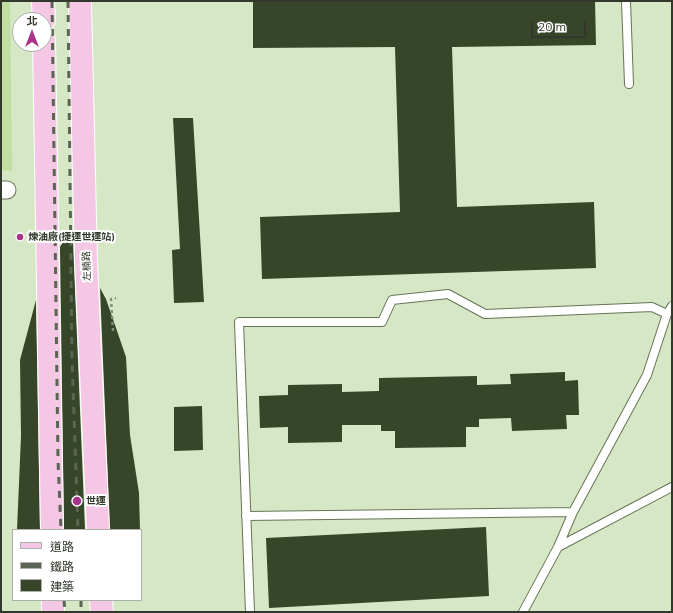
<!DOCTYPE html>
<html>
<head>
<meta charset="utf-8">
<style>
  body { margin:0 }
  #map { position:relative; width:673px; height:613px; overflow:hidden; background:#d6e7c5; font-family:Mulish,"Noto Sans TC",sans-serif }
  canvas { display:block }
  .frame { position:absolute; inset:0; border:2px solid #32392c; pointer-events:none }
  .legend { position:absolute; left:12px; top:529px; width:130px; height:72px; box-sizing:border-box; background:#fff; border:1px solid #adb0ab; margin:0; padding:5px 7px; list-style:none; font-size:12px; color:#32392c }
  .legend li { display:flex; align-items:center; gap:8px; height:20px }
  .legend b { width:20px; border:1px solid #adb0ab }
  .north { position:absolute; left:12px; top:12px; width:40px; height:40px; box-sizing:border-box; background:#fff; border:1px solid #adb0ab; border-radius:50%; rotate:0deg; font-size:11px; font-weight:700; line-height:16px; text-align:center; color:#32392c }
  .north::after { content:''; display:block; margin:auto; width:14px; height:18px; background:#aa338a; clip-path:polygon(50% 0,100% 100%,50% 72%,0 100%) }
  .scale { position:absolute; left:531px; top:20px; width:55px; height:18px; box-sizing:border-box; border:2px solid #32392c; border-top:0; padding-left:5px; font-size:12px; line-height:14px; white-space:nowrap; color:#32392c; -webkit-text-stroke:3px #fff; paint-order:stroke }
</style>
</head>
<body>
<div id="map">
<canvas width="673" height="613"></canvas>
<div class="frame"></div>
<ul class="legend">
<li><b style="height:5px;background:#f4c7e4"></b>道路</li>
<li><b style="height:5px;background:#5c6553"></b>鐵路</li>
<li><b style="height:11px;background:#374529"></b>建築</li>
</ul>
<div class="north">北</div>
<div class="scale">20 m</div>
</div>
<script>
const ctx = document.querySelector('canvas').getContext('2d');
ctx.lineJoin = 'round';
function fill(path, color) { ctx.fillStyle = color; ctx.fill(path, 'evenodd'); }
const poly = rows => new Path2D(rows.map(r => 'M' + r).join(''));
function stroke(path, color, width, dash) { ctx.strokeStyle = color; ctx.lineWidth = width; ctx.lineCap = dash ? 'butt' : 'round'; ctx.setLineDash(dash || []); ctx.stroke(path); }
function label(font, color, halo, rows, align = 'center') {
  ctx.font = font + ' Mulish,"Noto Sans TC",sans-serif'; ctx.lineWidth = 4; ctx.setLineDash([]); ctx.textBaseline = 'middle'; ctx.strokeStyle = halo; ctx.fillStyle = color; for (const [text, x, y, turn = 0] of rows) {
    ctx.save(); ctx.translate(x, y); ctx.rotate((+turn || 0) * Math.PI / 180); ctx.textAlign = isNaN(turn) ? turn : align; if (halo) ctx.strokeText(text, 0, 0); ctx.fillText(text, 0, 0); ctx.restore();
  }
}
fill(poly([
  [1,1,10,1,12,171,1,170]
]), '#c1dea2');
fill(poly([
  [395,1,595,1,596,45,452,47,457,207,594,202,596,268,262,279,260,217,400,212,395,47,253,48,253,2],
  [173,118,193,118,204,302,174,303,172,250,180,249],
  [68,233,73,241,85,530,64,530,60,247],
  [100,288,106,299,126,357,130,435,139,493,140,530,110,530],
  [36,300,40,530,17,530,21,436,20,360],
  [565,372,565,381,578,380,579,415,566,415,567,429,512,431,511,418,479,419,479,427,466,427,466,447,395,448,395,431,381,431,381,425,342,425,342,442,288,443,288,427,260,428,259,396,288,395,288,385,342,384,342,392,379,391,379,378,477,376,477,385,511,384,510,374],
  [202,406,203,450,174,451,174,407],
  [486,527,489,596,269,608,266,538]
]), '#374529');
const service = poly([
  [626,1,629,84],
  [246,516,573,512],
  [558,547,672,487],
  [250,612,239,322,382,322,392,300,448,294,485,314,652,307,667,314],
  [523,612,558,547,573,512,647,375,667,314,672,306]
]);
const minor = poly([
  [1,190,7,190]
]);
const primary = poly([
  [43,1,44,20],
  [80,1,86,261,98,530],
  [44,40,52,530],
  [53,600,53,612],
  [101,600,102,612]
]);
stroke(service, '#667456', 10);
stroke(minor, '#667456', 19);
stroke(primary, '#fff', 24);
stroke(poly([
  [113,331,111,299,116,298]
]), '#838f78', 2.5, [3, 3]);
stroke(service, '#fff', 8);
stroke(minor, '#fff', 17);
stroke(primary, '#f4c7e4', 22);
stroke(poly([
  [52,1,58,460,61,530],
  [68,1,72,358,78,530],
  [64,600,65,612],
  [81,600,81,612]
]), '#5c6553', 3, [7, 7]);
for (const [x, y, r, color] of [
  [20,237,4,"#aa338a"],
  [77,501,5,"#aa338a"]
]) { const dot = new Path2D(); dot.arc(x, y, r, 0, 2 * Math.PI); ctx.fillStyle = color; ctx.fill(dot); stroke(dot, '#fff', 1.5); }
label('bold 10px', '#32392c', '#fff', [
  ["煉油廠(捷運世運站)",28,237],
  ["世運",86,501]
], 'left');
label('10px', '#32392c', '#fff', [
  ["左楠路",87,266,-92]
]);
</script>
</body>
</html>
